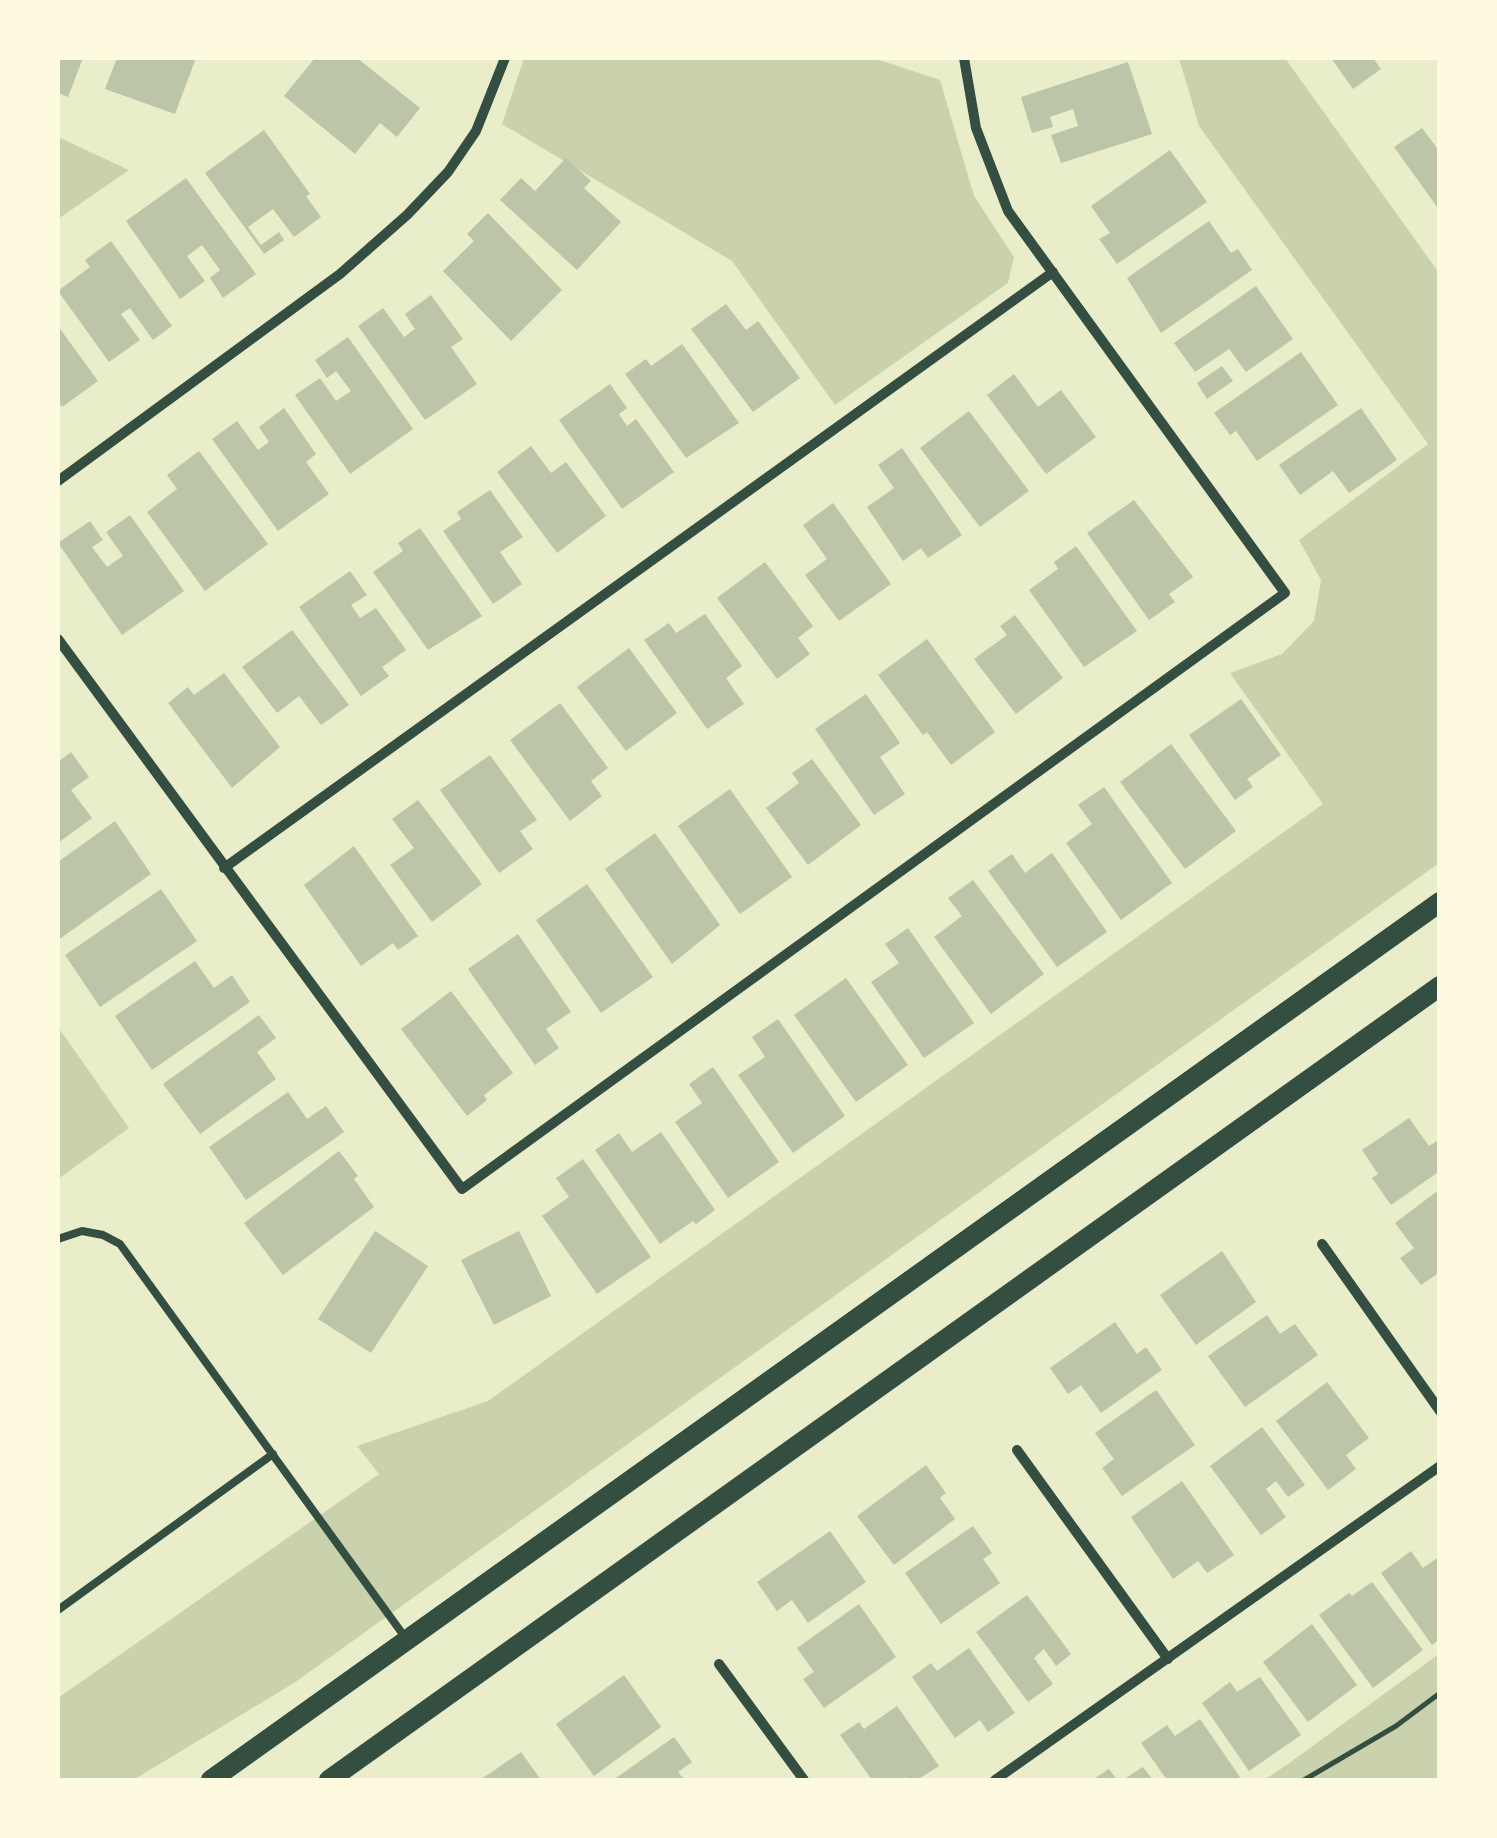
<!DOCTYPE html>
<html>
<head>
<meta charset="utf-8">
<style>
  body { margin:0 }
  #map { position:relative; width:1497px; height:1838px; overflow:hidden; background:#e9edc9; font-family:Lato,sans-serif }
  canvas { display:block }
  .frame { position:absolute; inset:0; border:60px solid #fefae0; pointer-events:none }
</style>
</head>
<body>
<div id="map">
<canvas width="1497" height="1838"></canvas>
<div class="frame"></div>
</div>
<script>
const ctx = document.querySelector('canvas').getContext('2d');
ctx.lineJoin = 'round';
function fill(path, color) { ctx.fillStyle = color; ctx.fill(path, 'evenodd'); }
const poly = rows => new Path2D(rows.map(r => 'M' + r).join(''));
function stroke(path, color, width, dash) { ctx.strokeStyle = color; ctx.lineWidth = width; ctx.lineCap = dash ? 'butt' : 'round'; ctx.setLineDash(dash || []); ctx.stroke(path); }
fill(poly([
  [524,58,873,58,940,80,974,196,1014,257,1008,283,835,405,732,261,502,124],
  [1179,58,1285,58,1439,273,1439,863,294,1683,133,1780,58,1780,58,1698,379,1474,357,1446,488,1401,1323,804,1230,673,1282,654,1314,621,1321,580,1299,540,1428,444,1199,126],
  [58,137,129,170,58,219],
  [58,1027,129,1128,58,1179],
  [1439,1654,1439,1780,1264,1780,1288,1764]
]), '#cad2ad');
fill(poly([
  [58,58,83,58,68,97,58,93],
  [117,58,196,58,175,114,105,89],
  [315,58,357,58,420,108,397,137,380,123,355,154,284,96],
  [1331,58,1373,58,1381,69,1353,89],
  [1128,62,1152,134,1061,163,1051,135,1078,126,1073,109,1050,117,1053,127,1032,133,1021,97],
  [1422,128,1440,152,1440,211,1394,147],
  [264,130,310,194,306,196,321,217,294,237,273,209,248,227,261,245,279,232,284,240,264,254,205,173],
  [1170,150,1207,202,1117,264,1099,239,1110,233,1091,206],
  [566,158,591,181,584,188,621,222,577,270,500,200,521,178,535,191],
  [186,178,256,274,223,298,210,278,220,270,202,245,187,256,205,281,180,299,126,221],
  [488,213,562,290,511,341,443,271,474,241,467,234],
  [1209,221,1231,253,1238,249,1252,270,1161,333,1127,278],
  [111,241,172,326,153,340,130,308,121,314,140,340,109,362,58,291,90,267,85,260],
  [1256,286,1293,339,1246,372,1229,349,1195,372,1174,343],
  [431,295,463,339,451,347,477,384,425,420,358,326,383,308,404,337,415,329,405,314],
  [726,304,746,330,758,321,800,378,753,412,691,329],
  [58,326,98,381,62,407,58,401],
  [348,337,413,429,350,474,295,395,320,378,336,401,351,391,336,371,327,378,315,360],
  [682,344,739,423,686,458,625,374,646,359,651,366],
  [1301,352,1338,405,1257,461,1236,431,1230,435,1214,413],
  [1222,366,1233,381,1207,399,1197,383],
  [1014,374,1038,407,1061,390,1096,437,1046,474,987,395],
  [610,384,627,408,619,414,627,426,636,419,674,472,622,509,559,420],
  [284,408,316,454,306,462,329,494,278,531,212,439,237,421,258,450,269,442,259,427],
  [1361,408,1397,460,1349,493,1333,471,1300,495,1279,465],
  [969,411,1029,491,980,527,920,448],
  [531,446,551,473,566,462,606,516,557,553,497,472],
  [902,448,962,535,928,558,921,548,903,561,867,507,894,488,878,465],
  [199,451,268,544,205,591,147,512,177,489,167,475],
  [490,490,523,537,500,552,522,584,493,604,443,531,461,519,457,512],
  [1134,500,1193,577,1169,594,1175,602,1149,620,1087,533],
  [833,503,891,584,839,621,805,575,827,559,803,525],
  [130,515,184,591,122,635,58,543,90,521,103,540,92,547,107,567,123,556,106,532],
  [420,528,482,616,428,650,373,572,403,551,398,543],
  [1076,546,1137,631,1084,667,1029,590,1058,569,1054,562],
  [765,562,813,626,798,638,810,654,777,679,717,598],
  [350,571,367,595,351,605,360,618,376,608,406,650,382,667,389,676,361,696,299,607],
  [705,614,742,666,726,678,744,704,707,729,644,640,669,623,676,633],
  [1015,615,1063,678,1016,714,974,659,1007,635,1000,626],
  [292,630,349,705,321,725,299,696,277,713,242,667],
  [927,639,995,732,951,765,927,732,923,735,878,675],
  [629,648,677,713,626,751,577,687],
  [224,673,280,747,232,788,168,703,188,687,194,695],
  [866,694,900,743,880,757,905,794,874,815,815,729],
  [1241,699,1281,755,1247,779,1253,787,1235,800,1189,735],
  [560,703,608,768,591,781,602,796,570,821,510,740],
  [1171,744,1236,831,1185,869,1120,782],
  [71,752,89,777,71,790,92,818,58,843,58,762],
  [490,755,537,820,520,831,533,849,499,873,440,790],
  [812,759,861,825,808,865,766,808,799,783,792,773],
  [1104,787,1172,883,1121,920,1066,843,1092,824,1078,805],
  [730,789,792,877,740,914,678,826],
  [418,800,482,884,432,922,390,865,414,848,392,819],
  [115,821,151,874,58,940,58,862],
  [655,833,720,925,672,964,605,869],
  [354,846,418,936,398,950,393,943,361,966,304,885],
  [1052,853,1107,932,1057,967,988,871,1012,854,1025,873],
  [973,880,1044,974,991,1014,934,937,962,916,948,898],
  [587,884,653,977,601,1013,536,920],
  [161,889,197,941,100,1007,65,955],
  [908,928,974,1023,924,1058,871,982,899,963,885,944],
  [518,934,571,1012,546,1029,559,1048,535,1065,468,969],
  [195,961,214,988,232,975,250,1002,152,1070,115,1016],
  [846,978,908,1065,856,1102,794,1015],
  [451,991,513,1073,484,1095,487,1100,467,1116,401,1029],
  [259,1015,276,1038,257,1052,276,1079,200,1134,163,1084],
  [778,1019,845,1116,793,1153,738,1075,765,1057,752,1037],
  [713,1067,779,1162,728,1198,675,1122,702,1103,689,1084],
  [288,1092,307,1119,326,1106,344,1132,246,1200,209,1147],
  [1409,1118,1429,1146,1440,1139,1440,1171,1391,1205,1372,1178,1378,1174,1362,1150],
  [661,1132,715,1210,696,1224,693,1221,660,1244,595,1150,619,1133,632,1152],
  [339,1151,358,1176,354,1179,374,1207,283,1275,244,1223],
  [583,1159,651,1257,597,1294,542,1216,569,1197,556,1178],
  [1440,1189,1440,1272,1421,1285,1400,1258,1414,1248,1395,1223],
  [375,1231,428,1266,371,1353,318,1319],
  [519,1231,551,1296,494,1325,461,1260],
  [1222,1251,1256,1302,1196,1345,1160,1295],
  [1267,1315,1280,1334,1295,1324,1318,1355,1245,1407,1208,1356],
  [1115,1322,1137,1354,1146,1347,1162,1370,1101,1413,1081,1385,1068,1394,1050,1368],
  [1327,1382,1369,1438,1346,1455,1356,1469,1328,1490,1276,1421],
  [1156,1390,1195,1445,1122,1496,1102,1468,1114,1459,1095,1433],
  [1262,1427,1305,1485,1288,1497,1276,1481,1266,1489,1286,1517,1261,1535,1210,1466],
  [926,1465,946,1493,940,1498,955,1519,894,1565,857,1516],
  [1182,1481,1234,1555,1207,1573,1198,1561,1173,1579,1131,1517],
  [973,1526,992,1553,983,1559,1000,1583,941,1624,905,1573],
  [830,1531,866,1582,808,1623,792,1600,777,1611,757,1582],
  [1411,1551,1423,1568,1440,1556,1440,1639,1432,1645,1381,1573],
  [1372,1582,1423,1650,1373,1688,1319,1615,1349,1593,1352,1596],
  [1027,1595,1071,1654,1056,1666,1044,1649,1034,1658,1053,1684,1028,1702,976,1632],
  [859,1604,896,1657,824,1708,803,1679,814,1672,797,1648],
  [1312,1624,1357,1685,1308,1722,1263,1662],
  [969,1648,1015,1713,988,1732,980,1720,955,1738,912,1677,931,1663,937,1671],
  [624,1675,661,1727,594,1776,556,1724],
  [1260,1677,1301,1735,1249,1771,1202,1703,1230,1682,1237,1692],
  [897,1706,939,1766,917,1780,908,1780,906,1777,900,1780,872,1780,840,1735,859,1722,864,1729],
  [1200,1719,1240,1777,1236,1780,1167,1780,1141,1743,1167,1725,1175,1736],
  [674,1737,692,1762,678,1772,685,1780,613,1780],
  [521,1752,541,1780,480,1780],
  [1143,1767,1153,1780,1123,1780],
  [1109,1769,1117,1780,1092,1780]
]), '#bcc5a7');
stroke(poly([
  [1304,1780,1396,1726,1440,1693]
]), '#344e41', 5);
stroke(poly([
  [58,1239,82,1231,103,1235,120,1244,407,1640],
  [58,1610,273,1454]
]), '#344e41', 8);
stroke(poly([
  [58,481,340,274,407,215,448,172,476,131,505,58],
  [58,639,462,1189,1285,593,1008,211,976,128,964,58],
  [224,868,1053,272],
  [1322,1244,1440,1411],
  [1017,1450,1168,1659],
  [719,1664,804,1780],
  [995,1780,1440,1466]
]), '#344e41', 10);
stroke(poly([
  [211,1780,1440,902],
  [329,1780,1440,986]
]), '#344e41', 20);
</script>
</body>
</html>
